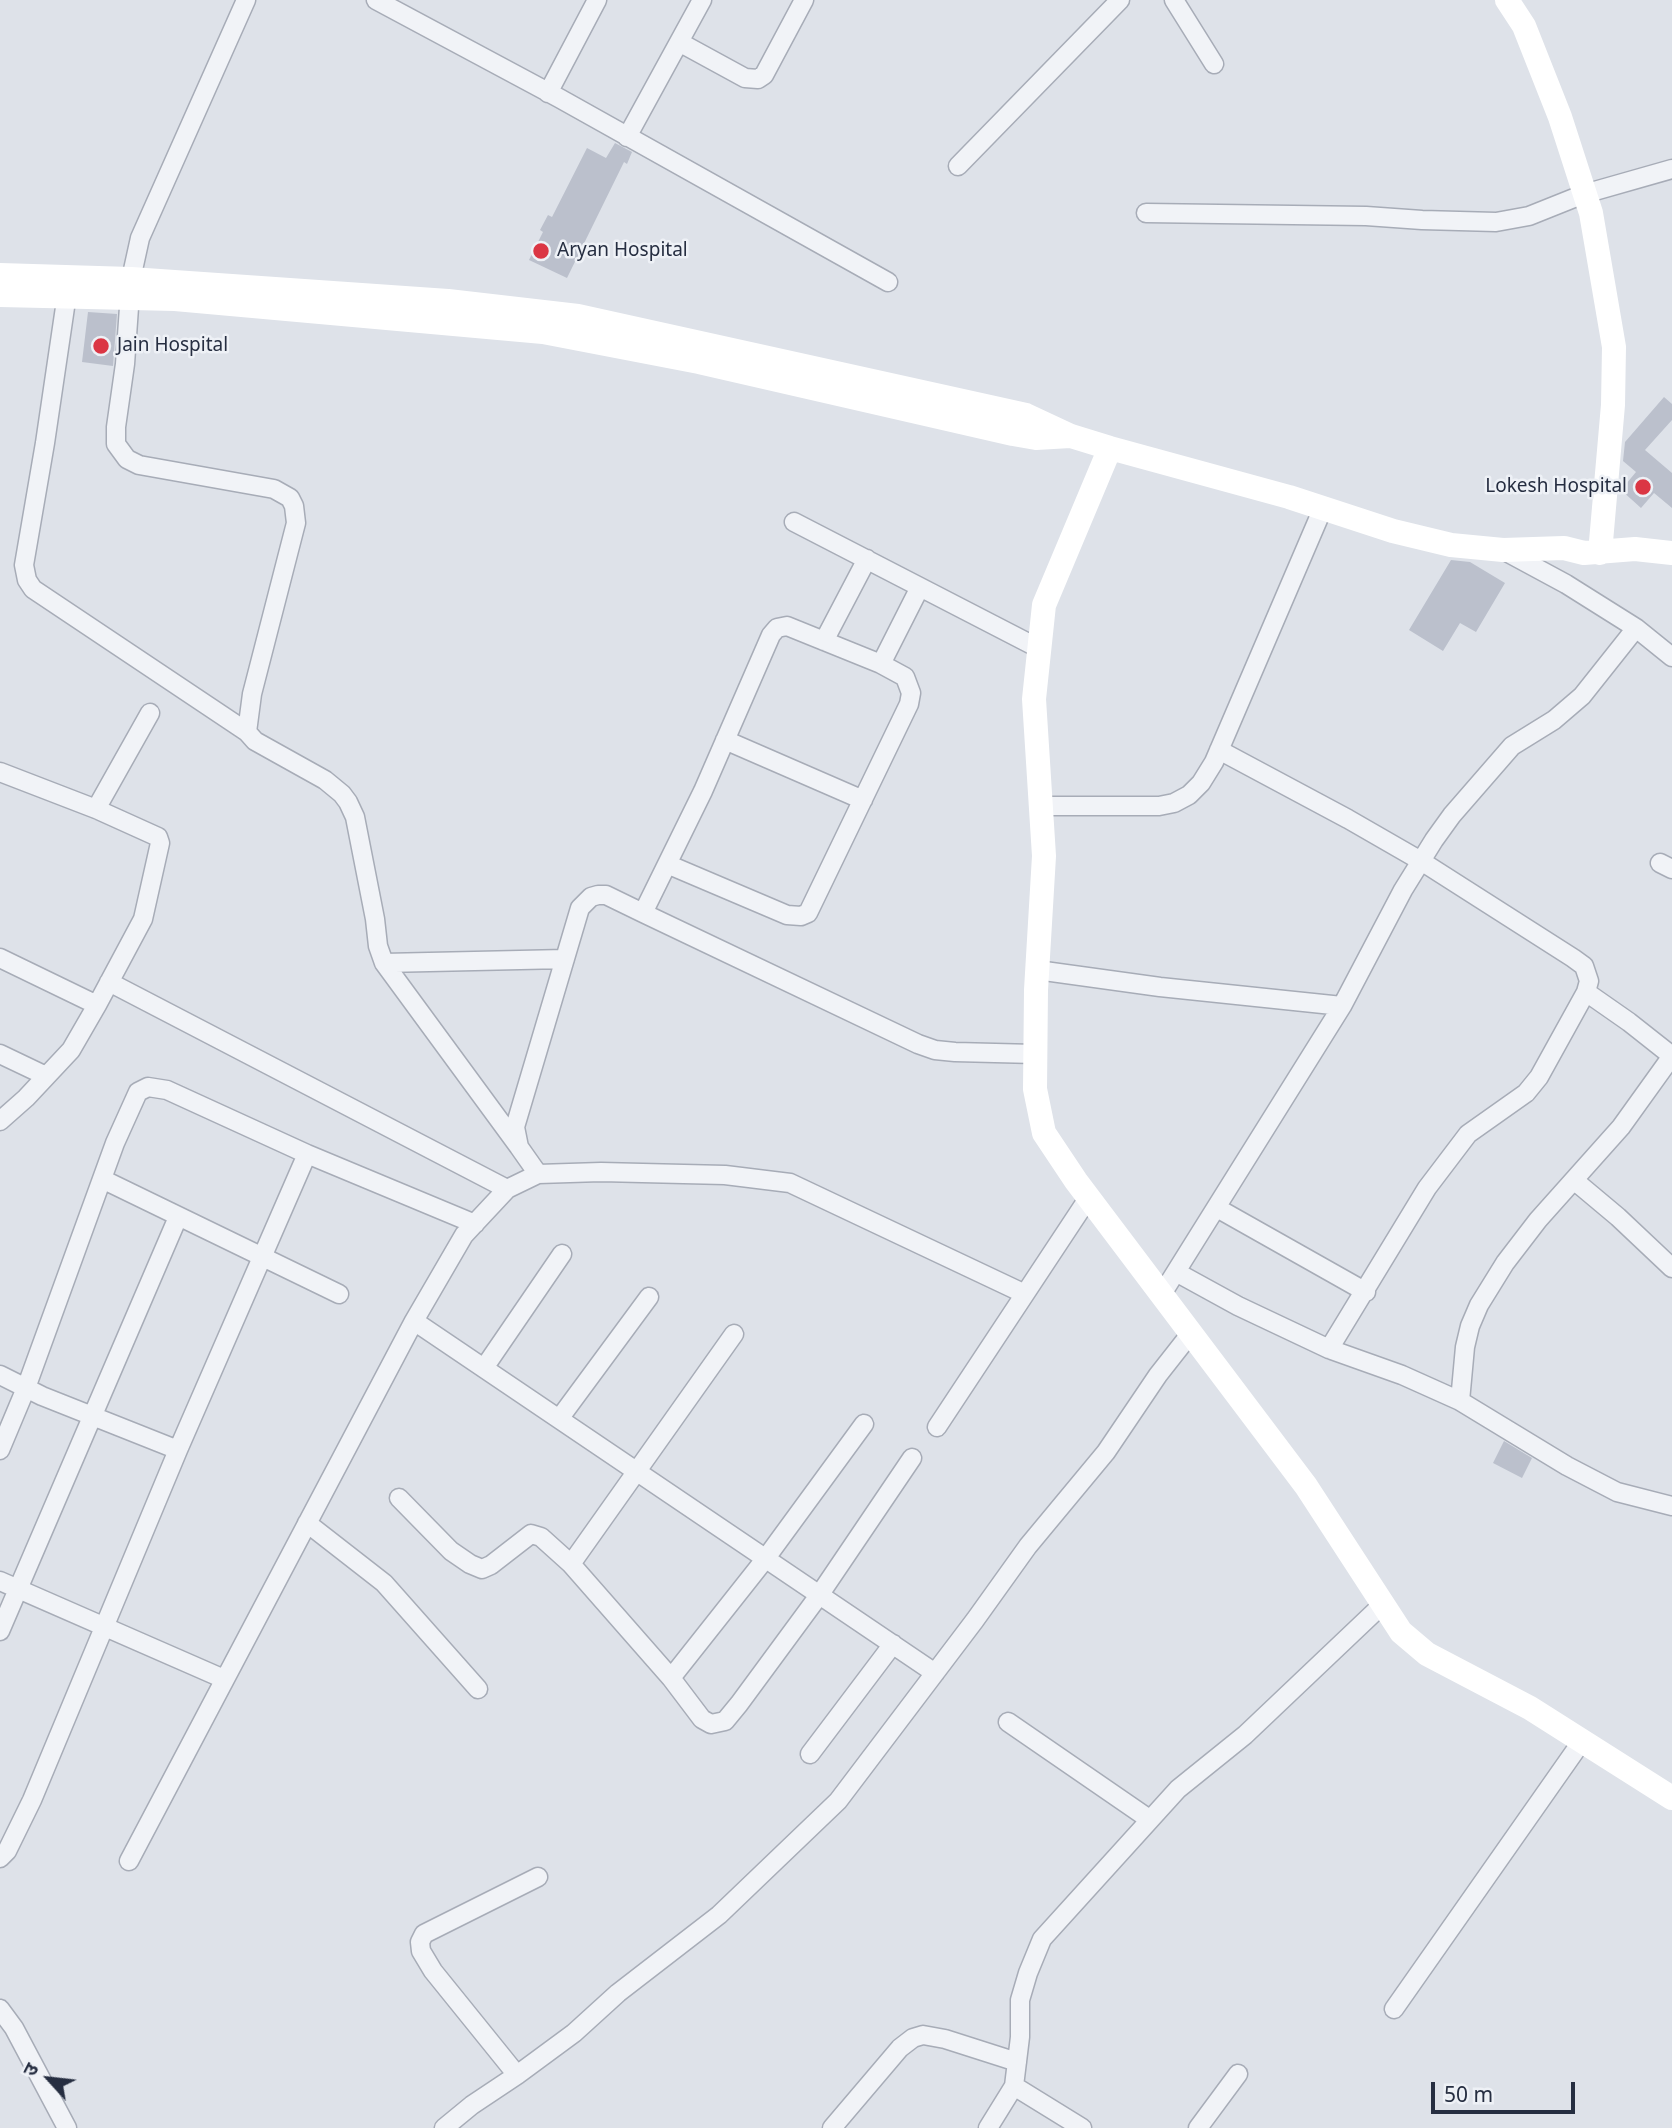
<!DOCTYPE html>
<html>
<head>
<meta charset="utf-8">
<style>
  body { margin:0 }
  #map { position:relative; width:1672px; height:2128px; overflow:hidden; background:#dee2e9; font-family:"Noto Sans","Noto Sans Devanagari",sans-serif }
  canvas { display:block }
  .north { position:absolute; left:14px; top:2044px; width:70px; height:70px; -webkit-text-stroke:5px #eef1f6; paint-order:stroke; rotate:297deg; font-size:19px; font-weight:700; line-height:28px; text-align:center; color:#262e41 }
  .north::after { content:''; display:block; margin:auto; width:24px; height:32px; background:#262e41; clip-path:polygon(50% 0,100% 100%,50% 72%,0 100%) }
  .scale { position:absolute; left:1431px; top:2082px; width:144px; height:32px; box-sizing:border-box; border:4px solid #262e41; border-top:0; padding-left:9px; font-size:21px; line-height:24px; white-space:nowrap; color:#262e41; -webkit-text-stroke:5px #eef1f6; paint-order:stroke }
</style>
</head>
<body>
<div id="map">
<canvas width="1672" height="2128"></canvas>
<div class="north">उ</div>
<div class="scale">50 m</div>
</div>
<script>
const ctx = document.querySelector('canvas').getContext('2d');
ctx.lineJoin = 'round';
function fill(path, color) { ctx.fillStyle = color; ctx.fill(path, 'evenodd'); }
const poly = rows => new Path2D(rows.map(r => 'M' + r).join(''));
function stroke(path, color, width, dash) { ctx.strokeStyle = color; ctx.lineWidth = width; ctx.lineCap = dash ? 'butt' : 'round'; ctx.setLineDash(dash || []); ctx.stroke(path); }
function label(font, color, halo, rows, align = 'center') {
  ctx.font = font + ' "Noto Sans",sans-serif'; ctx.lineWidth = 5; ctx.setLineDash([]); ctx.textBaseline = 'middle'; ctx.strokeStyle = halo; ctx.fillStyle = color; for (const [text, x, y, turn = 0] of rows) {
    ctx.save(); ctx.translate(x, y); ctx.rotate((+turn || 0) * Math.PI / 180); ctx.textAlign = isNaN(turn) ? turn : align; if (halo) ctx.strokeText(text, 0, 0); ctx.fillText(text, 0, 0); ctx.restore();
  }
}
fill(poly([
  [615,143,632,152,627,164,624,162,567,278,529,260,543,232,540,230,548,215,552,217,587,148,606,158],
  [88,312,117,314,113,366,82,362],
  [1664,397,1672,404,1672,420,1645,450,1672,473,1672,508,1654,493,1641,508,1621,490,1636,472,1623,461,1625,442],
  [1451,560,1470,562,1505,583,1476,632,1460,623,1443,651,1409,630],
  [1504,1441,1532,1458,1522,1478,1493,1463]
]), '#bbc0cc');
const street = poly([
  [246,0,140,238,131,279,125,364,116,427,116,444,127,459,139,465,274,489,290,498,294,506,296,523,252,694,247,732,255,741,325,780,342,794,348,802,355,817,375,919,378,946,384,963,519,1147],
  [376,0,559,98,888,282],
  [1174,0,1214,64],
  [679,42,745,78,758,79,764,75,804,0],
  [548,93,597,0],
  [627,137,702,0],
  [958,166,1120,0],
  [1146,213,1366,216,1422,220,1496,222,1529,216,1584,194,1672,169],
  [68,287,45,443,24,565,27,580,33,589,247,732],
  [794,522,1040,649],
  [1503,550,1566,584,1636,628,1672,657],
  [824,641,867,559],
  [725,740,863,800],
  [1219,750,1348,819,1421,861,1573,958,1584,966,1589,981,1586,992,1539,1077,1526,1093,1468,1134,1427,1188,1329,1349],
  [0,772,96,809,158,837,160,843,143,919,97,1005,71,1050,26,1098,0,1121],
  [1041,806,1159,806,1174,803,1189,795,1201,783,1214,762,1323,508],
  [96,809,150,713],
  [1660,863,1672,869],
  [667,864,787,915,801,916,808,913,909,704,911,693,905,677,881,664],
  [643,913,703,791,771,635,777,628,787,626,881,664,920,587],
  [0,958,97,1005],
  [384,963,565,959],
  [1037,970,1160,987,1342,1006],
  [109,982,507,1189],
  [1586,992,1629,1022,1672,1056],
  [0,1054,46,1076],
  [538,1174,519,1147,515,1127,580,908,591,897,598,895,606,895,643,913,918,1044,935,1050,955,1052,1035,1054],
  [102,1179,339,1294],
  [1575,1181,1618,1217,1672,1268],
  [1217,1208,1366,1292],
  [1176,1272,1238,1306,1329,1349,1402,1375,1460,1401,1567,1466,1617,1492,1672,1506],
  [1162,1294,1342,1006,1403,890,1434,840,1452,815,1512,746,1554,720,1582,696,1636,628],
  [414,1321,935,1673],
  [484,1368,562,1254],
  [0,1375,42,1396,178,1450],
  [1460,1401,1465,1347,1470,1326,1479,1305,1505,1263,1538,1220,1621,1127,1672,1056],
  [559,1419,649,1297],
  [937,1427,1089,1197],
  [0,1450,26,1388,115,1143,138,1092,148,1087,167,1090,307,1154,475,1224],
  [399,1498,451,1551,470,1564,482,1569,491,1565,531,1534,541,1537,571,1564,671,1678,702,1719,711,1724,725,1721,739,1704,820,1594,912,1458],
  [307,1523,384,1583,478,1689],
  [571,1564,734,1334],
  [0,1581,224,1679],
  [0,1631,178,1217],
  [671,1678,766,1558,864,1424],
  [1008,1722,1149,1819],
  [810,1754,893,1644],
  [0,1858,7,1851,32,1800,178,1450,307,1154],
  [129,1861,414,1321,464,1235,507,1189,538,1174,601,1172,725,1175,790,1183,1025,1294],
  [0,2009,14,2028,67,2128],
  [1394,2009,1582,1741],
  [517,2075,433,1971,421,1951,420,1942,424,1934,538,1877],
  [1014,2086,1082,2128],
  [444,2128,472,2105,517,2075,574,2033,618,1993,719,1915,838,1801,975,1620,1028,1546,1106,1452,1158,1375,1191,1333],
  [832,2128,900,2048,913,2038,923,2035,945,2039,1017,2062],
  [988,2128,1014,2086,1020,2037,1020,2000,1028,1973,1042,1939,1178,1789,1245,1735,1383,1604],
  [1198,2128,1238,2074]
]);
stroke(street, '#a7acb7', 21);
stroke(street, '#f1f3f7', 18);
stroke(poly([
  [1507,0,1524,26,1560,117,1591,213,1614,347,1613,405,1600,553],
  [0,275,131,279,448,301,578,316,1026,415,1071,436,1110,448,1289,497,1393,531,1451,545,1503,550,1564,548,1584,553,1635,549,1672,553],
  [0,295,175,299,543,332,699,362,1013,434,1036,438,1070,436],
  [1110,448,1044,605,1034,699,1044,856,1036,990,1035,1089,1044,1133,1076,1181,1306,1486,1401,1632,1427,1654,1530,1708,1672,1798]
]), '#fff', 24);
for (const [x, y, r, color] of [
  [541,251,9,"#db3644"],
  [101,346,9,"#db3644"],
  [1643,487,9,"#db3644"]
]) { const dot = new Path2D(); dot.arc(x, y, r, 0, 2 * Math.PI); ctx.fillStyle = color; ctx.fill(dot); stroke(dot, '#eef1f6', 2.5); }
label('19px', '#262e41', '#eef1f6', [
  ["Aryan Hospital",557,251],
  ["Jain Hospital",117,346],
  ["Lokesh Hospital",1627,487,"right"]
], 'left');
</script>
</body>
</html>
